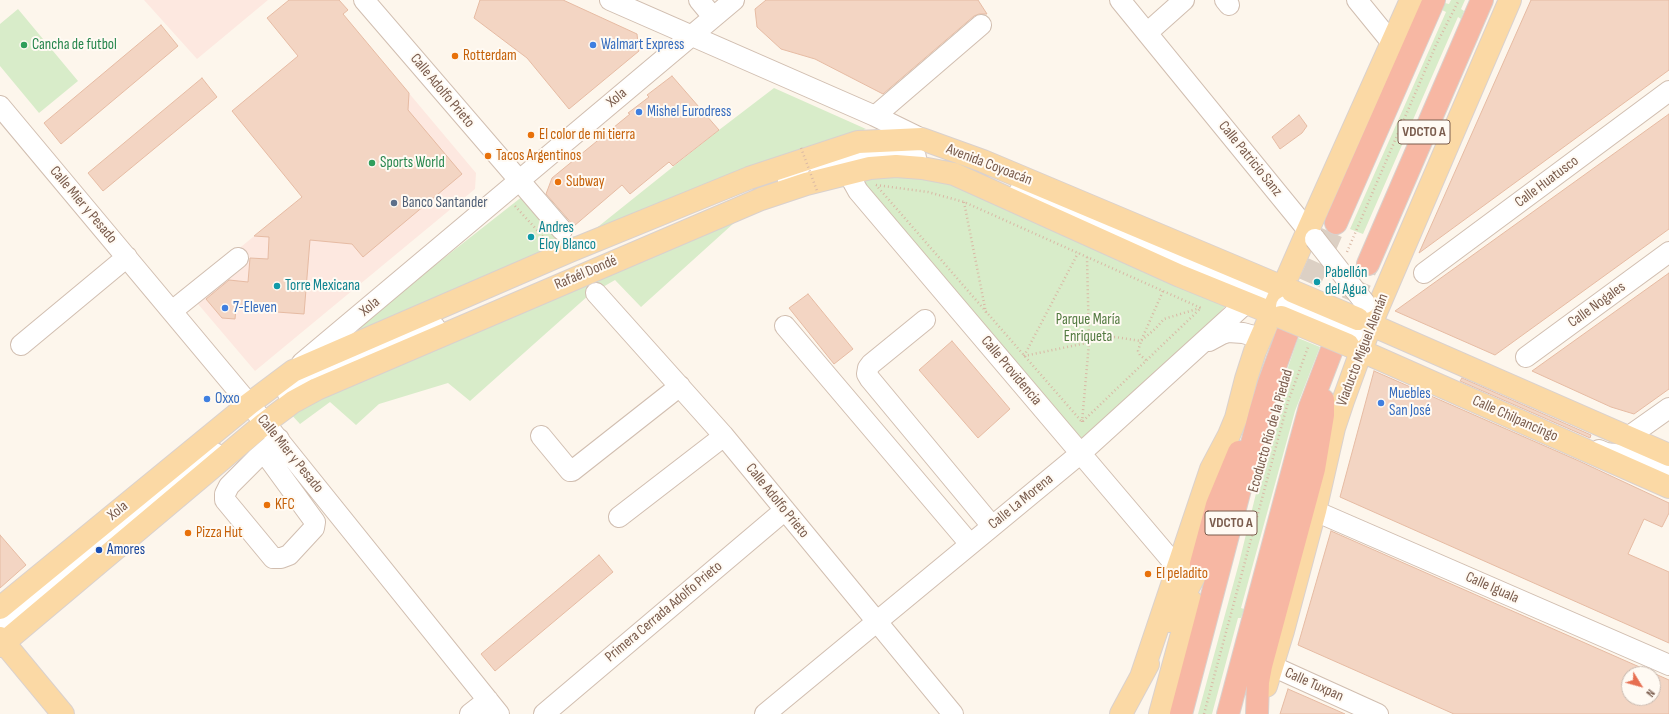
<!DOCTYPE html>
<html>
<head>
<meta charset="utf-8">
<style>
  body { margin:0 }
  #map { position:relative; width:1669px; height:714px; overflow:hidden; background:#fdf6ec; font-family:"Sofia Sans Condensed",sans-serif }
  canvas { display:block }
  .north { position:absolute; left:1621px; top:666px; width:40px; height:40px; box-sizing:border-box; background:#fffaf3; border:1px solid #cabbb1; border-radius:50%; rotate:127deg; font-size:11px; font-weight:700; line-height:16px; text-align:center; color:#7a5c4d }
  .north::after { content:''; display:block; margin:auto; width:14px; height:18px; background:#e76f51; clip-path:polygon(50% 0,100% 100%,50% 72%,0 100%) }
</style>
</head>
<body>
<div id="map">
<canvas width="1669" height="714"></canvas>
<div class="north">N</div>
</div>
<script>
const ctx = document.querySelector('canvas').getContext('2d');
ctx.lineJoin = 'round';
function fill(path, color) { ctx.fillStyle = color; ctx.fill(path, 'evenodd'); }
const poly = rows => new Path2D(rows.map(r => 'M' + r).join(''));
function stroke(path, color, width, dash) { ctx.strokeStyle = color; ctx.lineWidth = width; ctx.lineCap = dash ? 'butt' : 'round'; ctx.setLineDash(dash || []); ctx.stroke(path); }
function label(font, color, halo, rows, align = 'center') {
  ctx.font = font + ' "Sofia Sans Condensed",sans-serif'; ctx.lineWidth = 4; ctx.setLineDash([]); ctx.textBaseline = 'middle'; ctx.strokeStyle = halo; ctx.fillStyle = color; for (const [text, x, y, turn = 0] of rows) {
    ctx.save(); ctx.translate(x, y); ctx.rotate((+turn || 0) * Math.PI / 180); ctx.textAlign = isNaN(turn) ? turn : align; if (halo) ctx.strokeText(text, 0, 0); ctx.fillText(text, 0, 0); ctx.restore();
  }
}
fill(poly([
  [144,0,268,0,197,59],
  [345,17,476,173,475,189,255,371,187,291,302,197,232,111]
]), '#fde8e0');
fill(poly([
  [1451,0,1465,0,1461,9,1464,11,1461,19,1458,17,1363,234,1350,229,1446,12,1442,10,1445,3,1449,4],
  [18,9,78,81,39,113,0,66,0,24],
  [774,88,866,129,560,249,328,349,523,196,563,238,589,234,719,130],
  [926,174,1228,303,1201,334,1081,448,855,178],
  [755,204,641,307,615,280,589,295,470,401,448,383,379,404,356,425,330,402,300,424,289,412],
  [1298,338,1320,347,1295,411,1241,608,1244,609,1241,618,1238,618,1212,714,1198,714,1239,563,1284,379]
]), '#d8ecc9');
const building = poly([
  [289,0,339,0,348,10,343,14,409,93,408,110,462,174,363,257,352,244,310,240,304,314,236,309,235,319,222,318,206,299,229,280,248,282,250,258,268,259,269,237,254,236,302,197,232,111,298,56,267,18,289,0],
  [480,0,563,0,637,34,639,51,569,109,527,58,474,18,480,0],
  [766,0,978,0,987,14,979,14,974,16,883,94,815,59,781,49,757,27,755,9,766,0],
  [1531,0,1669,0,1669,70,1419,253,1531,0],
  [161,25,178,46,61,144,44,123,161,25],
  [672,76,719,130,673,166,669,162,630,194,622,185,574,226,546,194,552,178,630,114,628,113,649,97,647,95,672,76],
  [202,78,217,97,103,191,88,173,202,78],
  [1669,114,1669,229,1495,355,1395,311,1669,114],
  [1299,115,1307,126,1302,133,1280,149,1272,137,1299,115],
  [1669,273,1669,389,1634,414,1611,407,1532,371,1669,273],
  [808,294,853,349,834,364,789,308,808,294],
  [952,341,1010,409,978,438,919,370,952,341],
  [1374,371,1579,461,1669,503,1669,513,1662,527,1644,519,1628,554,1669,572,1669,643,1340,497,1374,371],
  [1462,378,1591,435,1590,438,1460,381,1462,378],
  [1331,531,1669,680,1669,714,1454,714,1298,645,1331,531],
  [1629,674,1653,674,1653,698,1629,698,1629,674],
  [0,535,26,565,0,588,0,535],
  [599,555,613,572,495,671,481,654,599,555],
  [1288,689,1311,699,1345,714,1280,714,1288,689]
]);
fill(building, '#f3d5c3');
stroke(building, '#e6bba3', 1);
stroke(poly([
  [1296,313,1336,223],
  [1339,332,1368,264]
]), '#dcd0c4', 22, [22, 11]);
const minor = poly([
  [364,0,562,230],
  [610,0,875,116,922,139],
  [699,0,713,17],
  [1120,0,1315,239],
  [1225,0,1229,5],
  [1357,0,1392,43],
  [1147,33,1184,0],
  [0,106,265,423,499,714],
  [875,116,981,25],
  [848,173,858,191,1177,567],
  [788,180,855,158,876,156,916,157],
  [1019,192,1286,306],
  [1424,273,1669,91],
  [596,293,724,436,953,714],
  [172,311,238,258],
  [925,320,871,364,868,368,867,374,870,379,992,526],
  [785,326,970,544],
  [1209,341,1222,334,1228,332,1243,333,1261,338],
  [21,345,127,257],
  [1526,357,1669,252],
  [302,363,734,0],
  [288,394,320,375,435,327],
  [541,436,570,471,572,471,680,386],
  [1628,437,1669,408],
  [1599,450,1606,453,1629,456,1669,473],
  [264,452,315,522,314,528,289,555,281,558,273,558,225,500,225,494,229,486,256,459,264,452,279,439],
  [1315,511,1669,665],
  [619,517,724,436],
  [0,623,155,496,215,453],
  [1272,666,1378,714],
  [470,714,488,700],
  [544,714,785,510],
  [765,714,1081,453,1257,293]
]);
const major = poly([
  [1358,319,1669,455],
  [1348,345,1669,487],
  [0,608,249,404,293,371,570,251,749,178,858,142,922,139,983,161,1292,291],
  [1170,621,1201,564],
  [0,638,63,714],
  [0,646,265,423,293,402,317,389,761,199,806,184,870,168,896,166,922,168,954,174,1180,276,1281,317],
  [1141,677,1211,469,1229,435,1236,418,1246,379,1255,351,1308,230,1411,0],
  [1266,686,1283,631,1315,511,1334,428,1343,401,1371,324,1510,0],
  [1121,714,1148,664],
  [1160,714,1191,601]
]);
const highway = poly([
  [1336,223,1434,0],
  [1368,264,1482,0],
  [1201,564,1217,505,1239,452],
  [1181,714,1260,413,1269,383,1287,334],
  [1228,714,1299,447,1310,407,1331,352],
  [1257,714,1258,682,1261,666,1314,469,1323,415,1323,400]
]);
stroke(minor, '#d1beb0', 22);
stroke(major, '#dad1cd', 24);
stroke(highway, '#dad1cd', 24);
stroke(poly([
  [876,185,928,192,964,202,1201,308,1082,422,876,185],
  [964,202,986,313],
  [515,206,547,241],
  [1347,252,1436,45,1459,0],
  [1024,356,1115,337,1141,341,1155,329,1164,319,1200,308],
  [1024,356,1078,253],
  [1146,360,1140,355,1138,351,1141,341,1163,291],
  [1082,422,1089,343,1087,257],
  [1204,714,1288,402,1308,347]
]), '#d9b8a5', 2.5, [1, 3]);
stroke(minor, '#fff', 20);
stroke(major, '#fbd9a5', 22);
stroke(highway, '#f7b7a3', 22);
const minorBridge = poly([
  [1315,239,1365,303],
  [1286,306,1353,333]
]);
const majorBridge = poly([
  [1292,291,1358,319],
  [1281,317,1348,345]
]);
stroke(minorBridge, '#d1beb0', 22, []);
stroke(majorBridge, '#dad1cd', 24, []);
stroke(poly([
  [801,148,817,191]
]), '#d9b8a5', 2.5, [1, 3]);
stroke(minorBridge, '#fff', 20);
stroke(majorBridge, '#fbd9a5', 22);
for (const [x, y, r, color] of [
  [24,45,4,"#2e9e5b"],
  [593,45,4,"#3f7fe0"],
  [455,56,4,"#e8710a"],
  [639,112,4,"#3f7fe0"],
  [531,135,4,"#e8710a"],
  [488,156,4,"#e8710a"],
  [372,163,4,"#2e9e5b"],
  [558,182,4,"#e8710a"],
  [394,203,4,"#5c6f8a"],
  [531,237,4,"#0f9aa8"],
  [1317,282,4,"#0f9aa8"],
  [277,286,4,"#0f9aa8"],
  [225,308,4,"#3f7fe0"],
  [207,399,4,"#3f7fe0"],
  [1381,403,4,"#3f7fe0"],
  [267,505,4,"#e8710a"],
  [188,533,4,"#e8710a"],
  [99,550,4,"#1a4fb4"],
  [1148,574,4,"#e8710a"]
]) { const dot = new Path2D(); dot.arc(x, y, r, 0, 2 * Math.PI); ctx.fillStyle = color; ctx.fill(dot); stroke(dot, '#fffaf3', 1.5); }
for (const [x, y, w] of [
  [1424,132,52],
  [1231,523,52]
]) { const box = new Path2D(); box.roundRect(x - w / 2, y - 12, w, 24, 3); ctx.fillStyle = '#fffaf3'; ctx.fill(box); stroke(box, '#7a5c4d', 1); }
label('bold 14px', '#7a5c4d', null, [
  ["VDCTO A",1424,132],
  ["VDCTO A",1231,523]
]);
label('15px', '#27864d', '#fffaf3', [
  ["Cancha de futbol",32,45],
  ["Sports World",380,163]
], 'left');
label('15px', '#366cbe', '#fffaf3', [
  ["Walmart Express",601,45],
  ["Mishel Eurodress",647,112],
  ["7-Eleven",233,308],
  ["Muebles",1389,394],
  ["San José",1389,411],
  ["Oxxo",215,399]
], 'left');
label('15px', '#c56008', '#fffaf3', [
  ["Rotterdam",463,56],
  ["El color de mi tierra",539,135],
  ["Tacos Argentinos",496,156],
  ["Subway",566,182],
  ["KFC",275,505],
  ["Pizza Hut",196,533],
  ["El peladito",1156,574]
], 'left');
label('15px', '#7a5c4d', '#fffaf3', [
  ["Calle Adolfo Prieto",442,91,50],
  ["Xola",617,98,-40],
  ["Calle Patricio Sanz",1250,159,51],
  ["Avenida Coyoacán",989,165,21],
  ["Calle Huatusco",1547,182,-37],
  ["Calle Mier y Pesado",83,205,50],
  ["Rafaél Dondé",586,273,-23],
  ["Calle Nogales",1597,305,-36],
  ["Xola",370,307,-40],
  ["Viaducto Miguel Alemán",1363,350,-69],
  ["Calle Providencia",1011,371,50],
  ["Calle Chilpancingo",1515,419,24],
  ["Ecoducto Río de la Piedad",1271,431,-74],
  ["Calle Mier y Pesado",290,454,51],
  ["Calle Adolfo Prieto",777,501,51],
  ["Calle La Morena",1021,502,-39],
  ["Xola",118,511,-39],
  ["Calle Iguala",1492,588,24],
  ["Primera Cerrada Adolfo Prieto",664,612,-40],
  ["Calle Tuxpan",1314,685,24]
]);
label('15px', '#4e5e75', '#fffaf3', [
  ["Banco Santander",402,203]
], 'left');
label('15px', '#0d838f', '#fffaf3', [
  ["Andres",539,228],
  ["Eloy Blanco",539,245],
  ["Pabellón",1325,273],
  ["del Agua",1325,290],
  ["Torre Mexicana",285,286]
], 'left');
label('15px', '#537a41', '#fffaf3', [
  ["Parque María",1088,320],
  ["Enriqueta",1088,337]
]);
label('15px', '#164399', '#fffaf3', [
  ["Amores",107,550]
], 'left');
</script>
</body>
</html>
